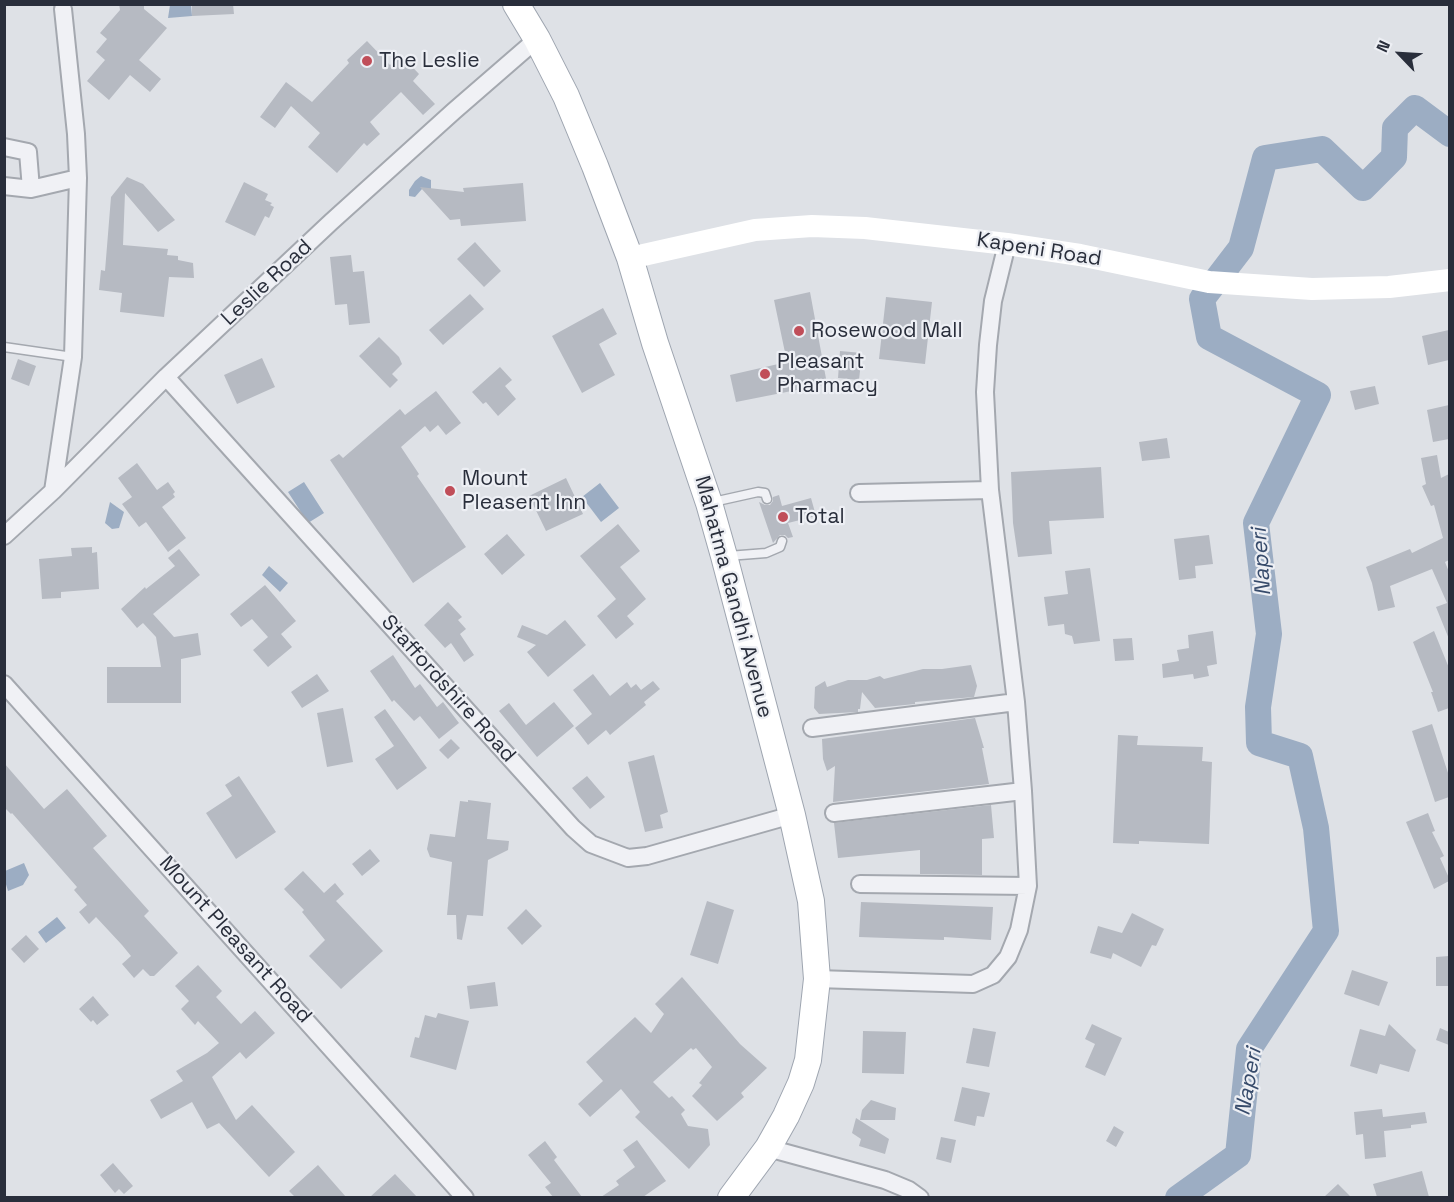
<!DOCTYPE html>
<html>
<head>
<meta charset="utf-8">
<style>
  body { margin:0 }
  #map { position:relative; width:1454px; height:1202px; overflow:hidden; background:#dee1e6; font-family:"Space Grotesk",sans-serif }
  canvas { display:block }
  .frame { position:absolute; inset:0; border:6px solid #292e3b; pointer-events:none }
  .north { position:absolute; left:1370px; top:24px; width:60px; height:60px; -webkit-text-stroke:4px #edeff4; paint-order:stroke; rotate:295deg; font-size:16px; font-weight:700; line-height:24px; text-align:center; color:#292e3b }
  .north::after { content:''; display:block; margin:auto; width:21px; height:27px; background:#292e3b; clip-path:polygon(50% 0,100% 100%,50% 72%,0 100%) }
</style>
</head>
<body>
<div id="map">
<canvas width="1454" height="1202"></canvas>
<div class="frame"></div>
<div class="north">N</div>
</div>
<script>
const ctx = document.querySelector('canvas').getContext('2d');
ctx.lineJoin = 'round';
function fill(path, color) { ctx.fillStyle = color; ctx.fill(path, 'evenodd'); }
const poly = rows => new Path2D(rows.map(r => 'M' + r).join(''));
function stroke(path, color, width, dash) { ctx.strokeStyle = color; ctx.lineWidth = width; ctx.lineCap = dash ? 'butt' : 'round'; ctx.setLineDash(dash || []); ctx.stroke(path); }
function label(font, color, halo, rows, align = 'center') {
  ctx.font = font + ' "Space Grotesk",sans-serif'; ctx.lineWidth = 4.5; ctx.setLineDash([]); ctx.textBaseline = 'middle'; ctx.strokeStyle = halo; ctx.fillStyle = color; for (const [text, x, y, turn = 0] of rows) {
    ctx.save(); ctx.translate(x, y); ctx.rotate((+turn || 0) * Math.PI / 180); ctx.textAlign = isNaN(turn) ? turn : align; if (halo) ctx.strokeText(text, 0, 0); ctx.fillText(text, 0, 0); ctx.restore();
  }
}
fill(poly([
  [170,5,191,5,192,16,168,18],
  [421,176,431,180,431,189,422,189,415,197,409,196,409,190,415,181],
  [304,482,324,513,308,523,288,492],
  [600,483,619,508,601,522,582,497],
  [110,502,124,512,119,528,112,529,105,523],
  [269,566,288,583,280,592,262,575],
  [24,863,29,875,23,885,8,891,5,881,5,871],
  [57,917,66,928,46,943,38,932]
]), '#9cadc3');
stroke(poly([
  [1178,1198,1238,1155,1249,1049,1326,931,1316,828,1300,756,1259,743,1258,707,1269,634,1256,523,1318,395,1209,337,1202,299,1241,248,1265,158,1322,149,1363,188,1394,157,1395,128,1415,108,1450,134]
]), '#9cadc3', 26);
fill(poly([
  [119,4,144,4,144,9,167,28,139,60,161,79,150,92,130,75,109,100,87,81,105,60,96,52,107,39,100,33,120,10],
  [192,4,233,4,234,14,192,16],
  [367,41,390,65,401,55,419,74,413,81,435,104,423,115,401,92,370,122,380,134,367,146,364,143,337,173,308,147,320,133,291,106,275,128,260,117,286,82,312,102,349,63,347,60],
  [127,177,143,184,175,220,158,232,125,193,123,245,168,249,167,255,178,256,178,260,193,263,194,278,169,277,164,317,120,312,122,293,99,290,101,270,105,271,111,197],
  [244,182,268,194,265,200,272,203,270,205,274,207,269,218,265,216,255,236,225,222],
  [523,183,526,221,461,226,460,219,450,220,420,187,464,192,463,188],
  [475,242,501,271,484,287,457,259],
  [351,255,353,272,364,271,370,323,349,325,347,304,335,305,330,257],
  [810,292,827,384,736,402,730,375,787,362,774,300],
  [470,294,484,309,443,345,429,330],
  [886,297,932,302,925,364,879,359],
  [603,308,617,334,599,344,615,375,582,393,552,336],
  [1449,330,1449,360,1428,365,1422,336],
  [379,337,399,357,402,364,392,374,398,380,390,388,359,356],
  [840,351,862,353,859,380,838,378],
  [262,358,275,387,237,404,224,375],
  [18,359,36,366,29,386,11,379],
  [500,367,512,380,505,386,516,399,498,416,486,402,483,404,472,392],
  [1375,386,1379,404,1355,410,1350,391],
  [436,391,461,423,446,435,438,425,430,432,425,426,401,447,419,474,417,476,466,547,413,583,330,460,339,454,343,458,400,409,405,415],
  [1449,405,1449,439,1433,442,1427,410],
  [1167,438,1170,458,1142,461,1139,442],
  [1437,455,1441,478,1449,474,1449,560,1445,562,1449,572,1449,639,1436,607,1447,603,1432,569,1390,586,1395,607,1378,611,1372,583,1366,567,1410,549,1412,553,1443,538,1434,505,1431,506,1422,486,1426,484,1421,458],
  [137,463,157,490,168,482,175,492,173,494,175,497,162,507,186,538,168,552,146,522,139,527,122,504,132,497,118,478],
  [1101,467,1104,518,1049,521,1052,554,1018,557,1013,523,1011,472],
  [566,478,583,514,546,531,529,496],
  [779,495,782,506,811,498,816,516,788,523,793,537,788,538,785,535,780,535,773,543,759,502,765,505,770,505,773,501,773,497],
  [618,524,640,551,620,567,646,599,627,616,634,624,616,639,597,616,616,599,580,556],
  [507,534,525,555,502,575,484,554],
  [1209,535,1213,564,1195,566,1196,578,1179,580,1174,539],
  [92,547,92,553,97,552,99,589,61,592,61,598,42,599,39,559,72,556,71,548],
  [179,549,200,575,153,614,174,637,198,633,201,655,181,659,181,703,107,703,107,667,161,667,156,637,143,623,137,628,121,609,145,587,146,589,175,566,168,558],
  [1090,568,1100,641,1074,644,1072,636,1065,634,1064,624,1048,626,1044,597,1068,594,1065,571],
  [265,585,296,621,281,634,292,647,268,667,253,650,268,637,252,619,241,627,230,614],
  [448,602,462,617,458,620,466,629,460,634,474,655,464,662,451,643,445,648,424,625],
  [565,620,586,645,548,677,527,652,536,645,517,637,522,625,547,635],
  [1213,631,1217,664,1207,666,1209,676,1194,679,1193,674,1163,678,1162,664,1179,661,1177,650,1189,648,1188,635],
  [1434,631,1449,668,1449,708,1438,712,1431,692,1433,692,1413,642],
  [1132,638,1134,660,1115,661,1113,639],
  [393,655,415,688,420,684,437,707,443,702,459,723,439,739,420,716,414,721,394,700,392,702,370,671],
  [971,665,977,686,974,697,915,702,915,704,875,708,862,692,860,709,858,709,858,712,819,714,814,708,815,687,825,681,827,687,848,680,867,680,880,676,884,679,923,669,942,669],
  [317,674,329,691,302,708,291,692],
  [593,674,610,696,627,682,631,688,636,684,641,690,653,681,660,689,644,702,646,705,610,735,606,730,588,745,575,728,592,714,573,690],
  [554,702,574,726,537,757,499,711,509,703,526,725],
  [343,708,353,762,327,767,317,713],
  [385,709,427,768,397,790,375,759,394,746,374,717],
  [975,718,984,748,982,748,989,784,833,802,835,766,827,771,823,759,822,739],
  [1432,724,1449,776,1449,797,1435,802,1412,731],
  [1118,735,1138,736,1137,745,1203,747,1202,761,1212,762,1209,844,1139,841,1139,844,1113,843],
  [451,739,460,748,448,759,439,750],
  [654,755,668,812,660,815,663,828,645,832,628,762],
  [4,763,44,809,67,789,107,836,93,848,149,911,144,916,178,953,154,976,150,976,143,969,134,978,122,964,131,956,122,945,96,917,89,924,79,912,87,905,74,890,77,887,12,813,11,814,4,807],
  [239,776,276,832,236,859,206,813,232,796,225,785],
  [587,776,605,797,590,809,572,788],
  [468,800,491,803,487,839,509,841,508,850,488,860,483,916,467,915,462,940,457,939,456,915,447,915,452,862,430,857,427,849,430,834,455,837,460,801,468,802],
  [991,805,994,838,982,839,982,875,920,874,920,850,838,858,834,823],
  [1428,813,1435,831,1432,832,1444,856,1440,858,1449,878,1449,881,1434,889,1406,822],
  [370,849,380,861,362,876,352,864],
  [303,871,324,893,335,883,344,894,336,901,383,951,341,989,309,956,325,940,302,912,304,910,284,889],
  [707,901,734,910,718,964,690,955],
  [861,902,993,907,991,940,944,937,944,940,859,937],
  [526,909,542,926,522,945,507,928],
  [1132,913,1164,929,1156,946,1152,945,1141,967,1113,953,1111,959,1090,953,1098,926,1122,933],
  [26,935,39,949,24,963,11,949],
  [1449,956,1449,986,1436,986,1436,957],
  [198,965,222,991,216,997,241,1024,255,1011,275,1033,246,1059,240,1052,212,1077,236,1120,252,1105,295,1152,269,1177,219,1123,207,1129,192,1102,161,1119,150,1100,183,1081,176,1071,207,1053,219,1043,198,1021,195,1025,181,1009,189,1001,175,986],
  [1352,970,1388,982,1379,1006,1344,994],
  [682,977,740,1044,767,1068,741,1093,744,1097,717,1121,692,1096,702,1085,699,1083,712,1067,696,1048,693,1050,691,1048,653,1082,669,1098,672,1096,685,1110,681,1114,688,1126,708,1129,710,1145,689,1169,635,1117,640,1112,621,1089,590,1117,578,1104,603,1081,586,1062,635,1017,651,1033,664,1014,655,1004],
  [495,982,498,1006,470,1009,467,986],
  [93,996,109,1015,97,1025,93,1020,91,1022,79,1009],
  [438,1013,469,1021,456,1070,410,1057,415,1037,419,1038,425,1015,436,1018],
  [1092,1024,1122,1038,1105,1076,1085,1067,1095,1044,1085,1039],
  [1389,1024,1416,1050,1409,1072,1380,1064,1377,1074,1350,1066,1360,1029,1385,1036],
  [973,1028,996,1032,989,1067,966,1063],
  [1440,1028,1449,1032,1449,1045,1436,1040],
  [863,1031,906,1032,904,1074,862,1073],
  [962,1087,990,1093,984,1117,977,1116,975,1126,954,1121],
  [871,1100,896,1108,895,1120,860,1120,862,1110],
  [1382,1109,1383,1117,1425,1112,1427,1123,1411,1125,1411,1128,1384,1131,1386,1157,1365,1159,1363,1134,1356,1135,1354,1112],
  [856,1118,889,1139,885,1154,859,1146,861,1139,852,1133],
  [1114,1126,1124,1132,1116,1147,1106,1141],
  [941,1137,956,1140,951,1163,936,1159],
  [637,1140,666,1181,643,1197,601,1197,619,1185,616,1181,635,1167,623,1150],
  [545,1141,557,1157,554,1160,582,1197,553,1197,545,1187,551,1183,528,1155],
  [113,1163,133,1186,124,1194,119,1189,115,1193,100,1175],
  [318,1165,346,1197,295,1197,289,1191],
  [1422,1171,1429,1197,1377,1197,1373,1184],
  [395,1174,417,1197,370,1197],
  [1338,1184,1351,1197,1324,1197]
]), '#b6bac2');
const service = poly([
  [4,347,73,357],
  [713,502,758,492,765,493,767,499],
  [728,556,766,553,780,547,782,541]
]);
const minor = poly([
  [4,147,28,152,31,189],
  [4,186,31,189,78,178],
  [166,377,573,828,591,844,628,858,647,856,792,815],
  [53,491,73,357,78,178,76,134,63,9],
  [859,493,990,490],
  [4,536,53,491,166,377,331,222,454,111,537,39],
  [4,684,465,1198],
  [812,728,1016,702],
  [834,813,1023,791],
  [860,884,1028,886],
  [817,979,973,984,993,975,1008,957,1019,930,1028,886,1023,791,1016,702,990,490,985,392,988,345,993,301,1007,244],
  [768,1148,885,1180,909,1190,920,1198]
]);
const primary = poly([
  [516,4,537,39,566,96,595,166,630,258,655,343,709,503,724,556,792,815,811,901,817,979,808,1060,801,1083,786,1116,768,1148,731,1198]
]);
stroke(service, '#a4a8af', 11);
stroke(minor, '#a4a8af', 20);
stroke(primary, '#9ea5b0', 28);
stroke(service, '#f0f1f5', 8);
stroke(minor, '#f0f1f5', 16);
stroke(poly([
  [630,258,755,230,812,226,865,228,1007,244,1080,255,1209,282,1312,289,1389,287,1450,280]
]), '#fff', 22);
stroke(primary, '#fff', 26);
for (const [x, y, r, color] of [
  [367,61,6,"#c04e59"],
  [799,331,6,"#c04e59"],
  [765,374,6,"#c04e59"],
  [450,491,6,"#c04e59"],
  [783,517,6,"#c04e59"]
]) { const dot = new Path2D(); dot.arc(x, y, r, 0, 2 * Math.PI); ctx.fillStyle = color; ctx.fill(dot); stroke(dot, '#edeff4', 2); }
label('21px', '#292e3b', '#edeff4', [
  ["The Leslie",379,61],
  ["Rosewood Mall",811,331],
  ["Pleasant",777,362],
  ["Pharmacy",777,386],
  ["Mount",462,479],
  ["Pleasent Inn",462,503],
  ["Total",795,517]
], 'left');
label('21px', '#292e3b', '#edeff4', [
  ["Kapeni Road",1039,250,9],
  ["Leslie Road",267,283,-43],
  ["Mahatma Gandhi Avenue",733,597,75],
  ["Staffordshire Road",448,689,48],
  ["Mount Pleasant Road",235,940,48]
]);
label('italic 22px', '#374b6b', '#edeff4', [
  ["Naperi",1262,562,-94],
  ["Naperi",1249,1082,-80]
]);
</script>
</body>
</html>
